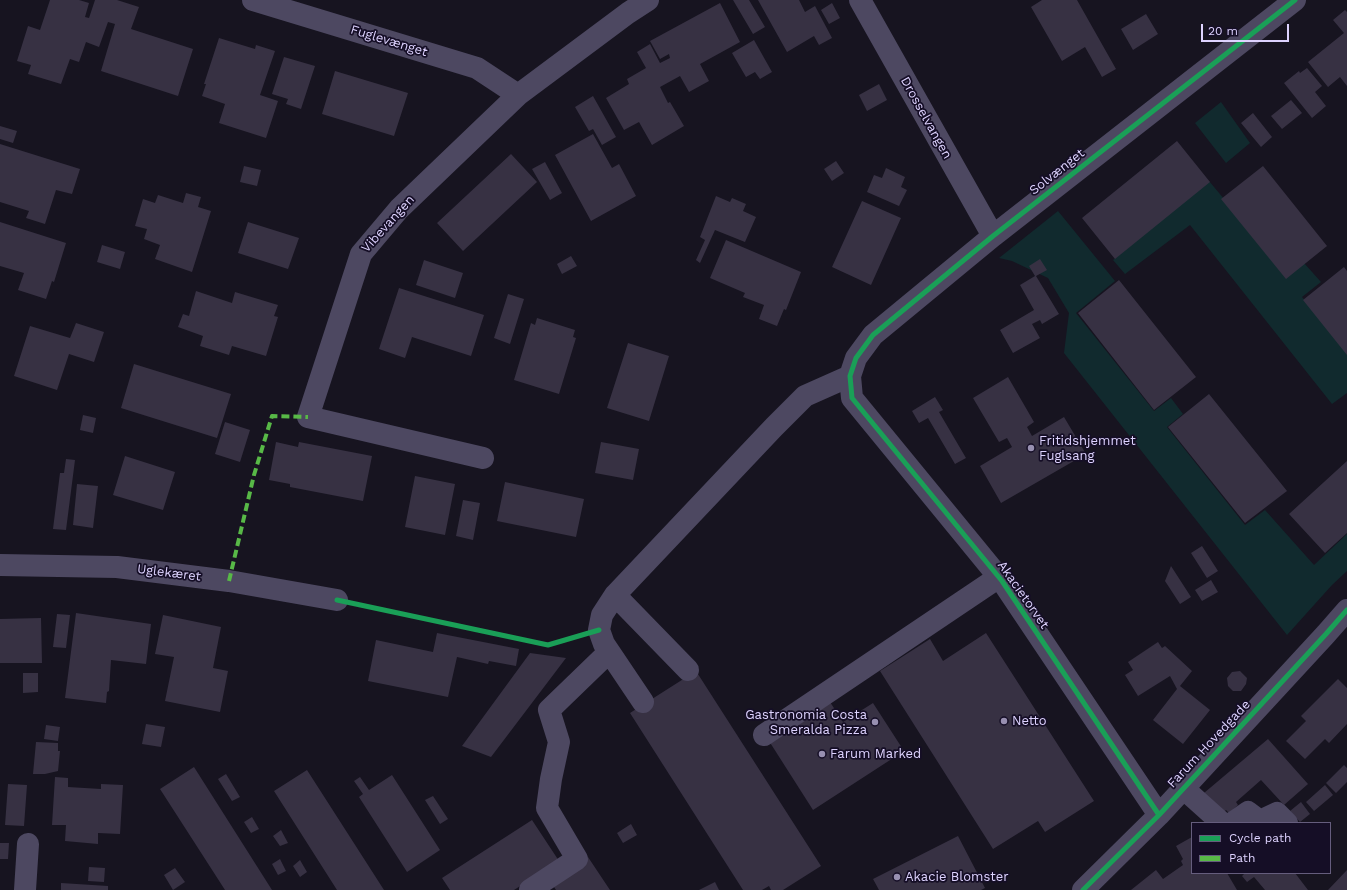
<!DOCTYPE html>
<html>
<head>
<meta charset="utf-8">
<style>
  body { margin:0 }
  #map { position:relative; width:1347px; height:890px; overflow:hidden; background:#171420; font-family:"Work Sans",sans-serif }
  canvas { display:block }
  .legend { position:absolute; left:1191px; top:822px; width:140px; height:52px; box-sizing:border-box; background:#150e26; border:1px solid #655d7d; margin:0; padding:5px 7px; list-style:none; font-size:12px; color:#ded3ff }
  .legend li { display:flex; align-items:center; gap:8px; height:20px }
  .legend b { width:20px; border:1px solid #655d7d }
  .scale { position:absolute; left:1201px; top:24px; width:88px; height:18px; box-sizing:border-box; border:2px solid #ded3ff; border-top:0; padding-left:5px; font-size:12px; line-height:14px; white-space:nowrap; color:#ded3ff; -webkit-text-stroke:3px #150e26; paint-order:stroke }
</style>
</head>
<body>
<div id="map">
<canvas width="1347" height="890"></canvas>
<ul class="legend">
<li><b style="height:5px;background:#1a9f57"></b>Cycle path</li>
<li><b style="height:5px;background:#58b947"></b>Path</li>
</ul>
<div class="scale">20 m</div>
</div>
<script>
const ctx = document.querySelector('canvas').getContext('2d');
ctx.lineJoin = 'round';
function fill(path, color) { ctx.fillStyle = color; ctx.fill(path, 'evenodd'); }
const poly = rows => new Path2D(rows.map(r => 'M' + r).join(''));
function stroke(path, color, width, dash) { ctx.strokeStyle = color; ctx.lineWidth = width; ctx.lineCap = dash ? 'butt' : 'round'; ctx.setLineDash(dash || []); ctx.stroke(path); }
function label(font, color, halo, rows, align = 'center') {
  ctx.font = font + ' "Work Sans",sans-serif'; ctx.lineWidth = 3.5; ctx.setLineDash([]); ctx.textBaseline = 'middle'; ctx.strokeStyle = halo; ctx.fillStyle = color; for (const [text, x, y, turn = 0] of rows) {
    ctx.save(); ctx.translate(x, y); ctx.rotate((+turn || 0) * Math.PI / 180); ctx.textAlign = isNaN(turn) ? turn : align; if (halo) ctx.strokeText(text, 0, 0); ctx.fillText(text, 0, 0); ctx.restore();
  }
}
fill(poly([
  [1221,102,1250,143,1226,163,1195,123],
  [1209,181,1287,274,1304,263,1321,282,1302,297,1347,351,1347,393,1332,404,1190,225,1125,274,1113,260],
  [1058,211,1115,281,1076,313,1154,411,1171,398,1183,414,1167,427,1245,525,1265,510,1314,565,1347,534,1347,571,1332,585,1287,635,1064,353,1069,313,1048,278,1012,261,999,258]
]), '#112a2e');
fill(poly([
  [50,0,79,0,89,3,85,17,89,18,95,0,117,0,139,7,131,29,193,49,178,96,101,71,115,24,108,22,99,47,86,42,79,62,70,59,61,84,28,74,31,65,17,61,28,26,40,30],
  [733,0,749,0,765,27,753,34],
  [758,0,799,0,805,12,815,6,832,38,819,45,814,36,787,52],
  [1042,0,1077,0,1116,69,1102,77,1085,47,1062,61,1031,7],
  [720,3,740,42,700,64,709,81,689,92,680,76,660,87,668,103,670,102,684,126,652,145,639,122,624,130,606,98,629,84,627,79,646,68,637,52,650,44,660,63,670,58,669,54,660,59,650,41],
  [832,3,840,18,829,24,821,10],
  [1345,10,1347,12,1347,86,1340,77,1328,87,1308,62,1344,33,1333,20],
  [1146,14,1158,34,1133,50,1121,29],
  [219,38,255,49,256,45,275,51,260,95,278,101,266,138,219,123,225,104,202,96,206,84,204,84],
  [754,40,772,72,760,79,755,72,746,77,732,53],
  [284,57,315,66,301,109,286,104,288,99,272,94],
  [1307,68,1322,86,1315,92,1326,106,1312,118,1284,83,1299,71,1300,73],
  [335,71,408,93,394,136,322,114],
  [879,84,887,100,867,111,859,95],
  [593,96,616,137,602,145,593,129,589,131,575,107],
  [1291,100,1302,113,1282,129,1271,116],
  [1253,113,1272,137,1261,147,1241,123],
  [0,126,17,131,13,143,0,139],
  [593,134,612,168,619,164,636,196,591,221,555,155],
  [1177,141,1210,182,1115,259,1082,218],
  [0,144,80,169,72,194,56,190,45,224,26,218,29,211,0,202],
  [511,154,537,182,463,251,437,223],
  [836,161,844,173,832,181,824,169],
  [545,162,562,193,550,200,532,169],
  [244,166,261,170,257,186,240,182],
  [1263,166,1327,246,1286,279,1221,199],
  [886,168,905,177,901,187,907,190,899,206,867,192,874,175,882,178],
  [186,193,201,197,198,207,211,211,192,272,155,259,160,245,144,239,147,229,135,226,143,199,155,203,158,195,183,203],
  [716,196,730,202,732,198,746,204,743,211,756,217,745,242,715,230,700,263,696,260,705,240,700,237],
  [862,201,901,218,871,285,832,267],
  [0,222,66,243,54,282,52,281,46,299,18,290,24,273,0,266],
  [248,222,299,238,288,269,238,253],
  [726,240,801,272,786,310,784,309,777,326,759,319,764,305,743,297,745,293,710,278],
  [102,245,125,252,120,269,97,262],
  [571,256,577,266,562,274,557,264],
  [1040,259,1047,270,1036,276,1059,314,1042,324,1040,320,1032,324,1040,338,1013,353,1000,330,1034,310,1020,285,1035,276,1029,266],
  [424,260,463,273,455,298,416,285],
  [1344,267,1347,271,1347,355,1303,300],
  [1119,280,1196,377,1154,410,1078,313],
  [399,288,484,315,471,356,412,337,405,358,379,349],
  [196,291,232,303,235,292,278,305,274,316,278,317,266,356,232,346,229,355,200,346,203,336,178,327,183,314,189,316],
  [508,294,524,299,510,344,494,338],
  [537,318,575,330,573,337,576,338,559,394,514,380,531,323,535,325],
  [76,323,104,332,94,362,69,354,57,390,14,376,30,326,70,338],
  [628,343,669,356,649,421,607,408],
  [134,364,231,394,217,438,121,408],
  [1008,377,1034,422,1027,427,1032,436,1064,417,1086,454,1001,503,980,466,1012,447,1007,438,999,442,973,398],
  [1209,394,1287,491,1245,523,1168,427],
  [935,397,943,410,939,412,966,458,955,464,928,418,919,423,912,411],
  [83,415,96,418,93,433,80,430],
  [225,422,250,430,240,462,215,454],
  [276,442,298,447,299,442,372,456,363,501,290,487,290,484,269,480],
  [601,442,639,449,633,480,595,473],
  [125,456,175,472,163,510,113,495],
  [66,459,75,460,66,530,53,529,60,473,64,473],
  [1347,461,1347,533,1325,553,1289,514],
  [415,476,455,484,445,535,405,527],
  [505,482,584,499,576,537,497,521],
  [77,484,98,486,93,528,73,525],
  [463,500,480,503,473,540,456,536],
  [1202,546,1218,571,1207,578,1191,553],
  [1171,566,1191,597,1180,604,1165,581],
  [1211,580,1218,592,1202,601,1195,590],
  [76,613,151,624,146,664,111,660,109,691,107,692,106,703,65,698],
  [57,614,70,615,66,648,53,647],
  [163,615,221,627,213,668,228,671,220,712,165,701,174,657,155,654],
  [41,618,42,663,0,663,0,619],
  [437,633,519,649,516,666,489,661,488,664,457,657,448,697,368,681,376,640,433,652],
  [986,633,1094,801,1045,832,1038,821,993,849,880,671,930,639,943,661],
  [1158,642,1162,648,1165,646,1192,671,1180,686,1210,710,1183,744,1153,720,1177,689,1170,676,1138,696,1125,675,1133,670,1128,662],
  [530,653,566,658,491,757,462,746],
  [696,671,821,866,783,890,771,890,769,886,762,890,743,890,630,713],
  [1240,671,1247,678,1246,684,1241,691,1233,691,1228,686,1227,678,1232,672],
  [23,673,38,673,38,692,23,693],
  [1338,679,1347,688,1347,724,1329,743,1325,739,1305,759,1286,741,1306,721,1301,716],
  [830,702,843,722,873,703,904,751,813,810,769,741],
  [146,724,165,727,161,747,142,744],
  [46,725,60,727,58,741,44,739],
  [1268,739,1308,784,1284,805,1261,780,1236,802,1238,805,1229,813,1226,810,1222,814,1204,793],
  [36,742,58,743,58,751,60,751,58,771,45,774,33,774],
  [1344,765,1347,768,1347,782,1336,793,1326,783],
  [194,767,272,890,225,890,160,789],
  [307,770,384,890,337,890,274,791],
  [226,774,240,797,232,801,218,779],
  [392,775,440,850,407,872,359,797,363,794,354,781,360,777,369,790],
  [55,777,68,778,68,787,101,789,101,784,123,785,120,834,98,833,98,844,65,841,66,825,52,825],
  [8,784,27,785,24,826,5,825],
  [1325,785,1333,795,1314,811,1306,802],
  [433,796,448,819,440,824,425,800],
  [1301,802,1310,814,1300,822,1290,811],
  [252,817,259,829,251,833,244,822],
  [532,820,559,861,514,890,450,890,442,878],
  [631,824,637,835,623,843,617,833],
  [281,830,288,843,280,846,273,836],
  [958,836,985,888,981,890,879,890,873,879],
  [1192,837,1192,873,1227,873,1237,890,1131,890,1156,870,1163,879,1183,865,1181,861,1183,859,1176,846],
  [0,843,9,843,8,859,0,859],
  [588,857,610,890,556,890,550,881],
  [280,859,286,871,278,875,272,864],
  [300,860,307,872,300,877,293,866],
  [89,867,105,868,104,882,88,881],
  [175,868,185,882,173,890,164,875],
  [1347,870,1347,890,1328,890],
  [1245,873,1295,873,1308,890,1265,890,1254,877,1247,882,1242,876],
  [715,882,719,890,699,890],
  [61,883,108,886,108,890,61,890]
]), '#373143');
stroke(poly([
  [253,0,477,68,518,95],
  [860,0,993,236],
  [483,458,308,417,361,254,399,209,518,95,628,13,648,0],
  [0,565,117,567,229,581,337,600],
  [615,595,688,670],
  [643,702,604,644,599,630,602,615,615,595,774,427,805,396,850,376],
  [764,735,999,577],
  [1183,788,1222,823],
  [1159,815,1002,581,852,398,850,376,856,358,873,335,993,236,1295,0],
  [1232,823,1248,812,1260,821,1277,813,1287,823],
  [25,890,28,844],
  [530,890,577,859,547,808,551,779,559,742,549,710,609,652],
  [1083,890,1159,815,1326,634,1347,610]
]), '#4d4861', 22);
stroke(poly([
  [229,581,254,475,272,416,308,417]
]), '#58b947', 4, [8, 4]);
stroke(poly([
  [337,600,548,645,599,630],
  [1159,815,1002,581,852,398,850,376,856,358,873,335,993,236,1295,0],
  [1083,890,1159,815,1326,634,1347,610]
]), '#1a9f57', 5);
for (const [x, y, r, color] of [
  [1031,448,4,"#9890b1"],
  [1004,721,4,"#9890b1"],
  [875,722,4,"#9890b1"],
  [822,754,4,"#9890b1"],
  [897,877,4,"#9890b1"]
]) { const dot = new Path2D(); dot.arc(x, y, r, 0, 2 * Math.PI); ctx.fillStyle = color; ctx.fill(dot); stroke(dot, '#150e26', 1.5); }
label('13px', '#ded3ff', '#150e26', [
  ["Fuglevænget",389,41,17],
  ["Drosselvangen",926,118,61],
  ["Solvænget",1057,172,-38],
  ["Vibevangen",388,224,-48],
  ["Uglekæret",169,573,7],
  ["Akacietorvet",1023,595,55],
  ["Farum Hovedgade",1209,744,-47]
]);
label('13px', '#ded3ff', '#150e26', [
  ["Fritidshjemmet",1039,441],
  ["Fuglsang",1039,456],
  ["Gastronomia Costa",867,715,"right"],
  ["Smeralda Pizza",867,730,"right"],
  ["Netto",1012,721],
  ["Farum Marked",830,754],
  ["Akacie Blomster",905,877]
], 'left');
</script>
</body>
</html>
